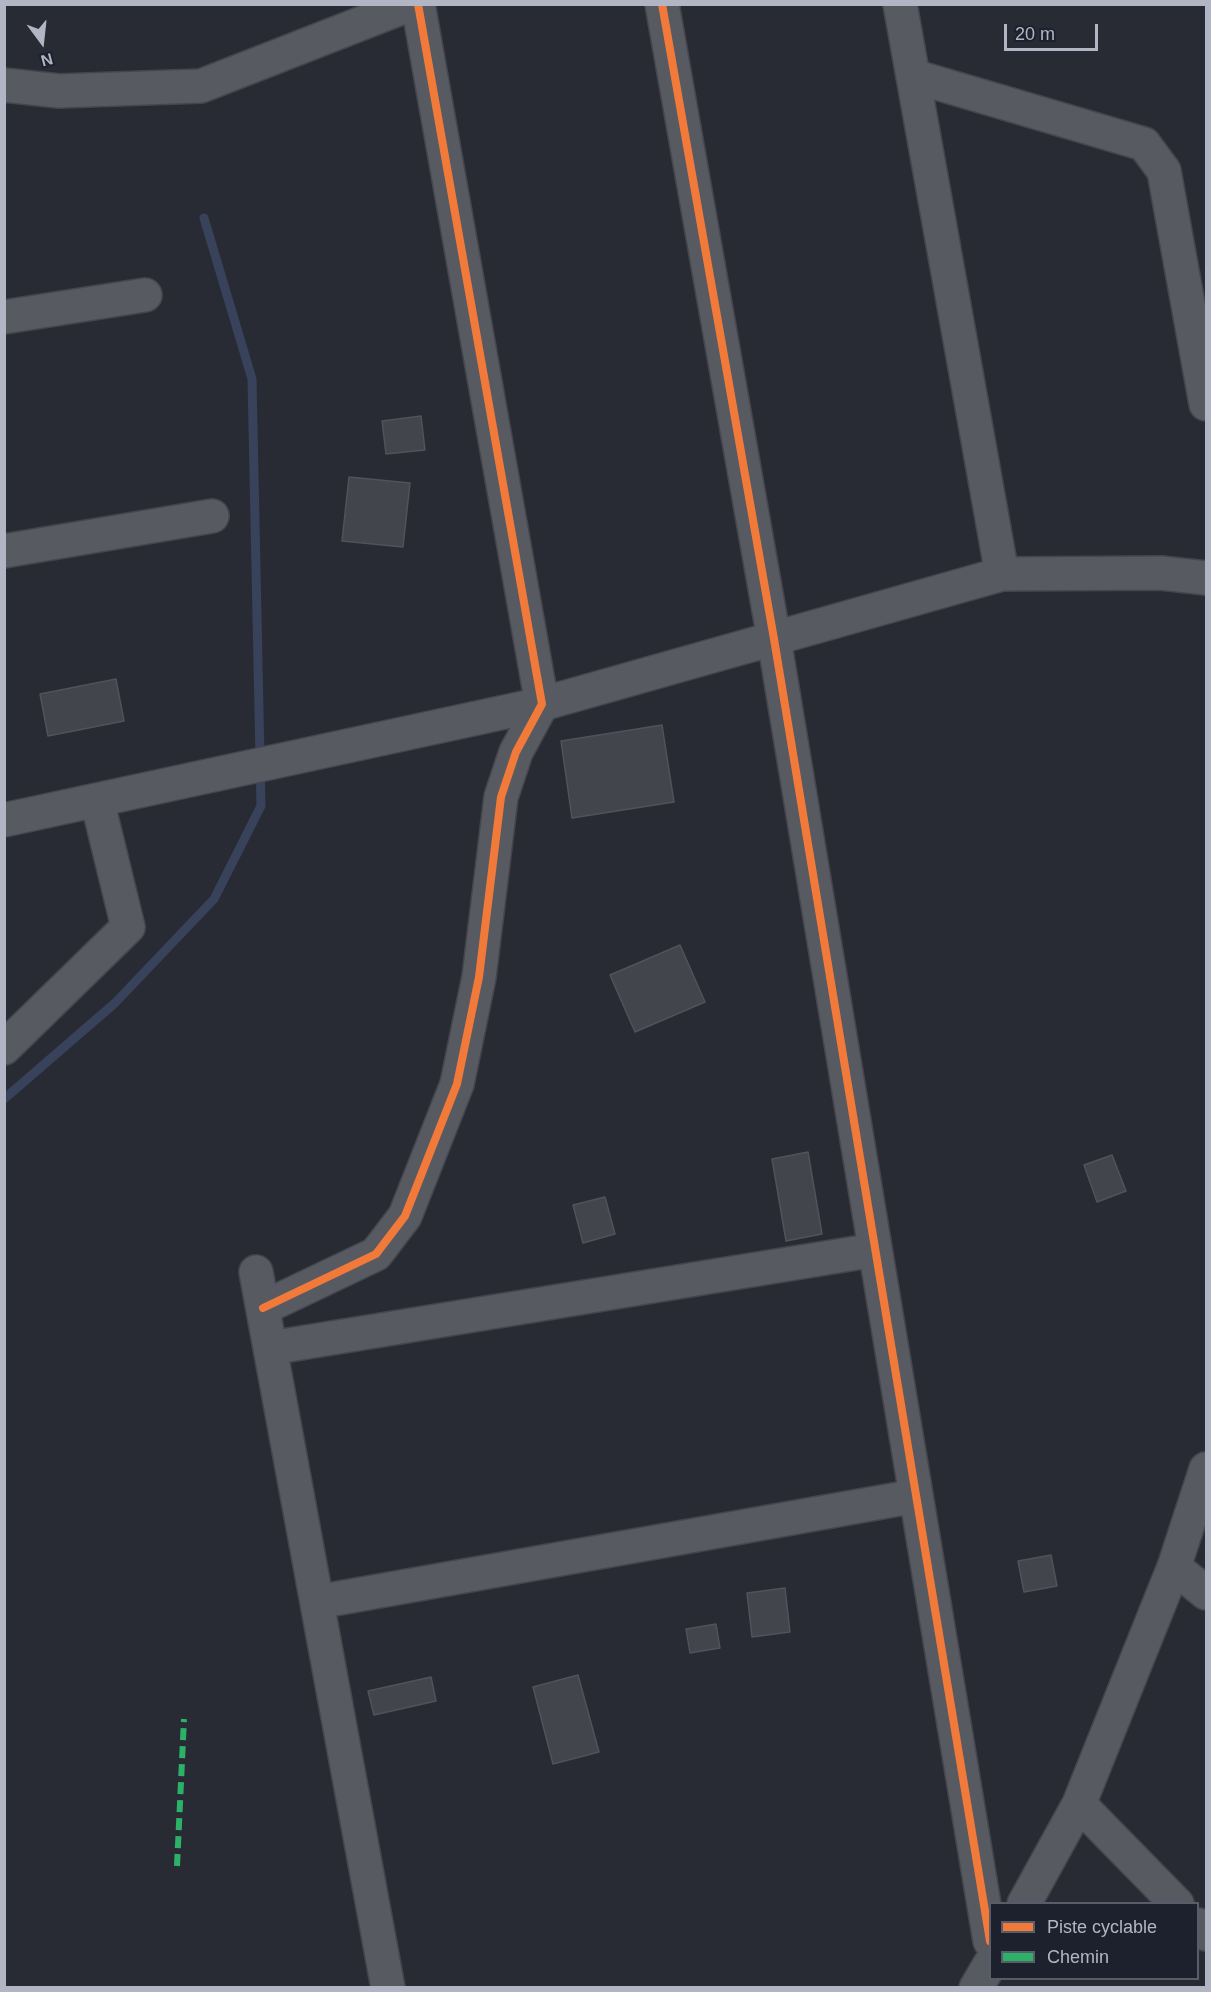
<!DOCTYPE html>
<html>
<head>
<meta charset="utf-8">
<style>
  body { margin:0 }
  #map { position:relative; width:1211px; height:1992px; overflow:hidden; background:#282b33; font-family:Arial,sans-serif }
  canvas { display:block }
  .frame { position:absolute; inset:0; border:6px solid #b2b6c4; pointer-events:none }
  .legend { position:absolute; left:989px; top:1902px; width:210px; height:78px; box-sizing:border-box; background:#1c212d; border:2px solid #585d69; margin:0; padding:8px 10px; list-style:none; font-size:18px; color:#b2b6c4 }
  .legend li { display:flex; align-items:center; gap:12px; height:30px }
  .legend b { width:30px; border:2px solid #585d69 }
  .north { position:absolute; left:12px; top:12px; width:60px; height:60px; -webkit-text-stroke:4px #1c212d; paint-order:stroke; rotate:165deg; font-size:16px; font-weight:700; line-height:24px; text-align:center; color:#b2b6c4 }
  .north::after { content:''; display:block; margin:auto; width:21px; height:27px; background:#b2b6c4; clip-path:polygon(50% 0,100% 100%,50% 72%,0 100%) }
  .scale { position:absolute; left:1004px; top:24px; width:94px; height:27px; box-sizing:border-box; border:3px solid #b2b6c4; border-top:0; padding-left:8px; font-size:18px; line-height:21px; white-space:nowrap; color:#b2b6c4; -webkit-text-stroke:4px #1c212d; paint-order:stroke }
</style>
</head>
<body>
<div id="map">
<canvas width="1211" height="1992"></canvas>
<div class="frame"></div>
<ul class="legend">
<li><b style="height:8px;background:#f17a3a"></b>Piste cyclable</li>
<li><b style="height:8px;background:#2db169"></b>Chemin</li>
</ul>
<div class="north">N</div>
<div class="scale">20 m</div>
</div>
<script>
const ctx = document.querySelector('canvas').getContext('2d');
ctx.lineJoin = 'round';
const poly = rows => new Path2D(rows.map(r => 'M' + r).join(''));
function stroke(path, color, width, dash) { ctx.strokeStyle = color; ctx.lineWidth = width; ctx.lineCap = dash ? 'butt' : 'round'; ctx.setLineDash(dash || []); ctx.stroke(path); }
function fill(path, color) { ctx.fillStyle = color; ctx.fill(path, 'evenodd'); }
stroke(poly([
  [4,1099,115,1003,214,899,261,806,252,379,204,218]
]), '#38435b', 9);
const building = poly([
  [421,416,425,450,386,454,382,421,421,416],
  [349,477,410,483,403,547,342,541,349,477],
  [116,679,124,721,48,736,40,694,116,679],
  [662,725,674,802,572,818,561,741,662,725],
  [680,945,705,1002,635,1032,610,975,680,945],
  [808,1152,822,1234,786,1241,772,1159,808,1152],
  [1112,1155,1126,1191,1097,1202,1084,1165,1112,1155],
  [605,1197,615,1234,583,1243,573,1205,605,1197],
  [1051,1555,1057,1586,1024,1592,1018,1561,1051,1555],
  [785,1588,790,1632,752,1637,747,1593,785,1588],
  [716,1624,720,1648,690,1653,686,1629,716,1624],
  [578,1675,599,1752,553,1764,533,1687,578,1675],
  [431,1677,436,1701,374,1715,368,1691,431,1677]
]);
fill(building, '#42454c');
stroke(building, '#50535b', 1.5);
const minor = poly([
  [662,4,774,639,990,1941],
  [900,4,1002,574],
  [913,76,1144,144,1164,171,1206,404],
  [4,85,59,91,201,86,411,4],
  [4,317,145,295],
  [4,551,212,516],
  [4,820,542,704,1002,574,1161,573,1206,578],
  [4,1048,128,927,97,800],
  [256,1272,388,1988],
  [263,1308,376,1254,405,1216,457,1084,479,977,501,797,516,752,542,704,418,4],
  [270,1348,875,1250],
  [1174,1567,1206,1593],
  [317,1602,916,1496],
  [1079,1804,1177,1904],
  [1024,1904,1079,1804,1174,1567,1206,1469],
  [1198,1925,1206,1934],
  [976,1988,990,1964]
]);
stroke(minor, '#44464c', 36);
stroke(minor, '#585a61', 33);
stroke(poly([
  [177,1866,184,1719]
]), '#2db169', 6, [12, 6]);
stroke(poly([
  [662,4,774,639,990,1941],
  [263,1308,376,1254,405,1216,457,1084,479,977,501,797,516,752,542,704,418,4]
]), '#f17a3a', 8);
</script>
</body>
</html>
